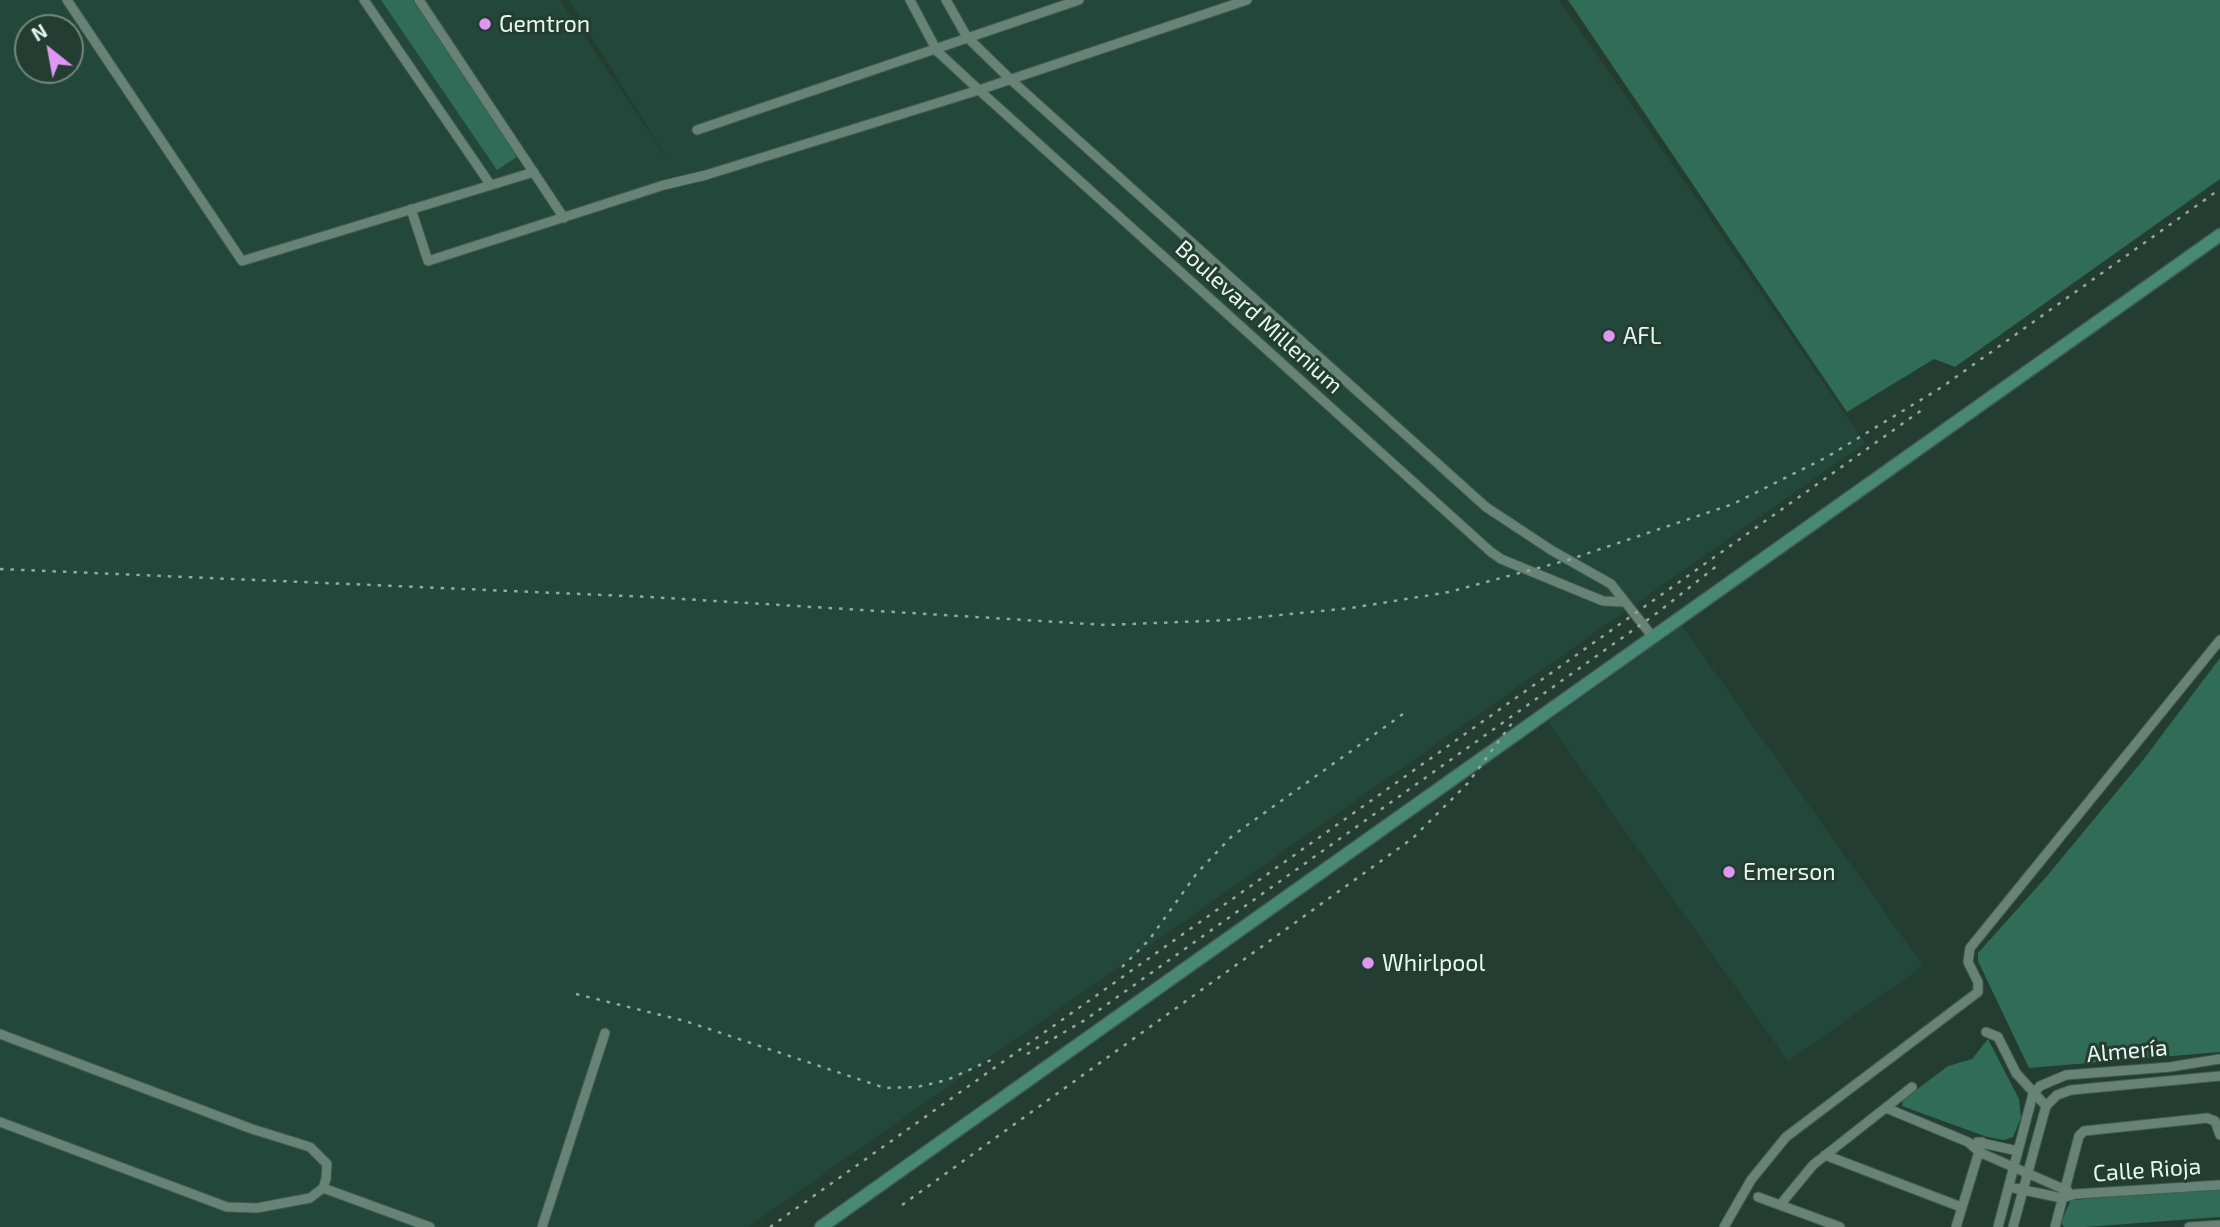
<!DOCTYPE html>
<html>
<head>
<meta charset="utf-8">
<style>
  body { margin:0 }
  #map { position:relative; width:2220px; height:1227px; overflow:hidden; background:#233d33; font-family:"Exo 2",sans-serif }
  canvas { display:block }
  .north { position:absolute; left:14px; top:14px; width:70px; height:70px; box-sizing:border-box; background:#233d33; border:2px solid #71877e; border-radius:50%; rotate:329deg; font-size:19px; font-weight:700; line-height:28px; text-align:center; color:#e7f6ef }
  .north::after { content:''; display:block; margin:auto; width:24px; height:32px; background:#de98f2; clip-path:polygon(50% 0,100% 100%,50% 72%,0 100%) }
</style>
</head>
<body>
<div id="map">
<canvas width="2220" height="1227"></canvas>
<div class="north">N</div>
</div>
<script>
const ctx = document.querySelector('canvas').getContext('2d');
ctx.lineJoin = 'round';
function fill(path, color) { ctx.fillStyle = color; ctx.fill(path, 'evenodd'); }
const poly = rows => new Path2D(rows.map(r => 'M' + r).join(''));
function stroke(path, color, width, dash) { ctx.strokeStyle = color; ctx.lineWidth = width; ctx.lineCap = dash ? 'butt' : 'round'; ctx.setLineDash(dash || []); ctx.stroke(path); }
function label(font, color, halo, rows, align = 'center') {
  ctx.font = font + ' "Exo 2",sans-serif'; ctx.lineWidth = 6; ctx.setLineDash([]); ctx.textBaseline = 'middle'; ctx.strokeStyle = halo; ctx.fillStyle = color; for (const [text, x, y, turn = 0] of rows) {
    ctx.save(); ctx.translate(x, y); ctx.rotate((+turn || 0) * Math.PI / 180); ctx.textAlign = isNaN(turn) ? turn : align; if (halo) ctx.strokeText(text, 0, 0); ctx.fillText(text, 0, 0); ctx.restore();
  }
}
fill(poly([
  [0,0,560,0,671,165,569,0,1559,0,1865,443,748,1227,0,1227],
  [28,28,70,28,70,70,28,70],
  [1682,626,1923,966,1788,1061,1548,722]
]), '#24473b');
fill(poly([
  [381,0,413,0,518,156,497,170],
  [1568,0,2220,0,2220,179,1955,367,1934,359,1847,412],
  [2220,658,2220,1052,2029,1068,1978,961,1978,953,2047,876,2143,760],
  [1988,1039,2019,1099,2021,1118,2013,1137,2004,1140,1987,1137,1902,1106,1903,1100,1948,1066,1972,1059],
  [2220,1189,2220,1217,2085,1227,2064,1227,2061,1222,2071,1200]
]), '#306c57');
const street = poly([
  [67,0,242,261,534,172],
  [364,0,490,184],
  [419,0,564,218],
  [910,0,937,51,979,90,1491,552,1501,559,1603,601,1625,602],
  [946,0,967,37,1010,79,1486,507,1551,550,1611,584,1652,636],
  [697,130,1079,0],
  [411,209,428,261,664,185,706,175,979,90,1247,0],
  [1986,1032,1998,1037,2016,1073,2046,1106],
  [0,1034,252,1129,310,1147,327,1164,326,1179,323,1188,310,1198,257,1208,227,1207,0,1122],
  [1886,1108,1968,1142,1979,1152,2068,1191],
  [1977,1142,2018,1151],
  [1825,1155,1961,1207],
  [2009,1187,2062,1198,2076,1194,2220,1185],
  [323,1188,430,1227],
  [1758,1197,1840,1227],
  [1780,1205,1813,1165,1912,1087],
  [542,1227,605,1033],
  [1724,1227,1751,1180,1786,1137,1978,992,1978,982,1968,962,1970,948,2220,640],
  [1956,1227,1982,1142],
  [1998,1227,2033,1094,2040,1086,2066,1075,2170,1067,2220,1059],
  [2013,1227,2046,1106,2057,1095,2071,1090,2220,1076],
  [2055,1227,2079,1136,2084,1131,2207,1118,2215,1121,2220,1135],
  [2189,1227,2220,1225]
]);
const secondary = poly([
  [821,1227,2220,235]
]);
stroke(street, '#435a52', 11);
stroke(secondary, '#435a52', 15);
stroke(street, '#678377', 9);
stroke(secondary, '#488976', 12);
stroke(poly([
  [0,569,650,597,1106,625,1230,620,1351,608,1449,592,1568,560,1733,504,1827,457,1942,387,2220,189],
  [1122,967,1149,940,1197,873,1232,836,1403,714],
  [576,994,685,1021,885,1088,917,1087,947,1080,991,1060],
  [1027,1054,1085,1020,1657,613,1718,565],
  [902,1205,1413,838,1468,783,1512,723],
  [770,1227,1926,407]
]), '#95a8a0', 2.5, [3.5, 7]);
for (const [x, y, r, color] of [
  [485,24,7,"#de98f2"],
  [1609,336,7,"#de98f2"],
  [1729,872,7,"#de98f2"],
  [1368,963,7,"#de98f2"]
]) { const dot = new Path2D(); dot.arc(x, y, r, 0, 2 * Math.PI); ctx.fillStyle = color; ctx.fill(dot); stroke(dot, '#233d33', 2.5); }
label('23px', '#e7f6ef', '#233d33', [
  ["Gemtron",499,24],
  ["AFL",1623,336],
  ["Emerson",1743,872],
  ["Whirlpool",1382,963]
], 'left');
label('23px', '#e7f6ef', '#233d33', [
  ["Boulevard Millenium",1259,317,42],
  ["Almería",2127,1051,-5],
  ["Calle Rioja",2147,1170,-4]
]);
</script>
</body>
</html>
